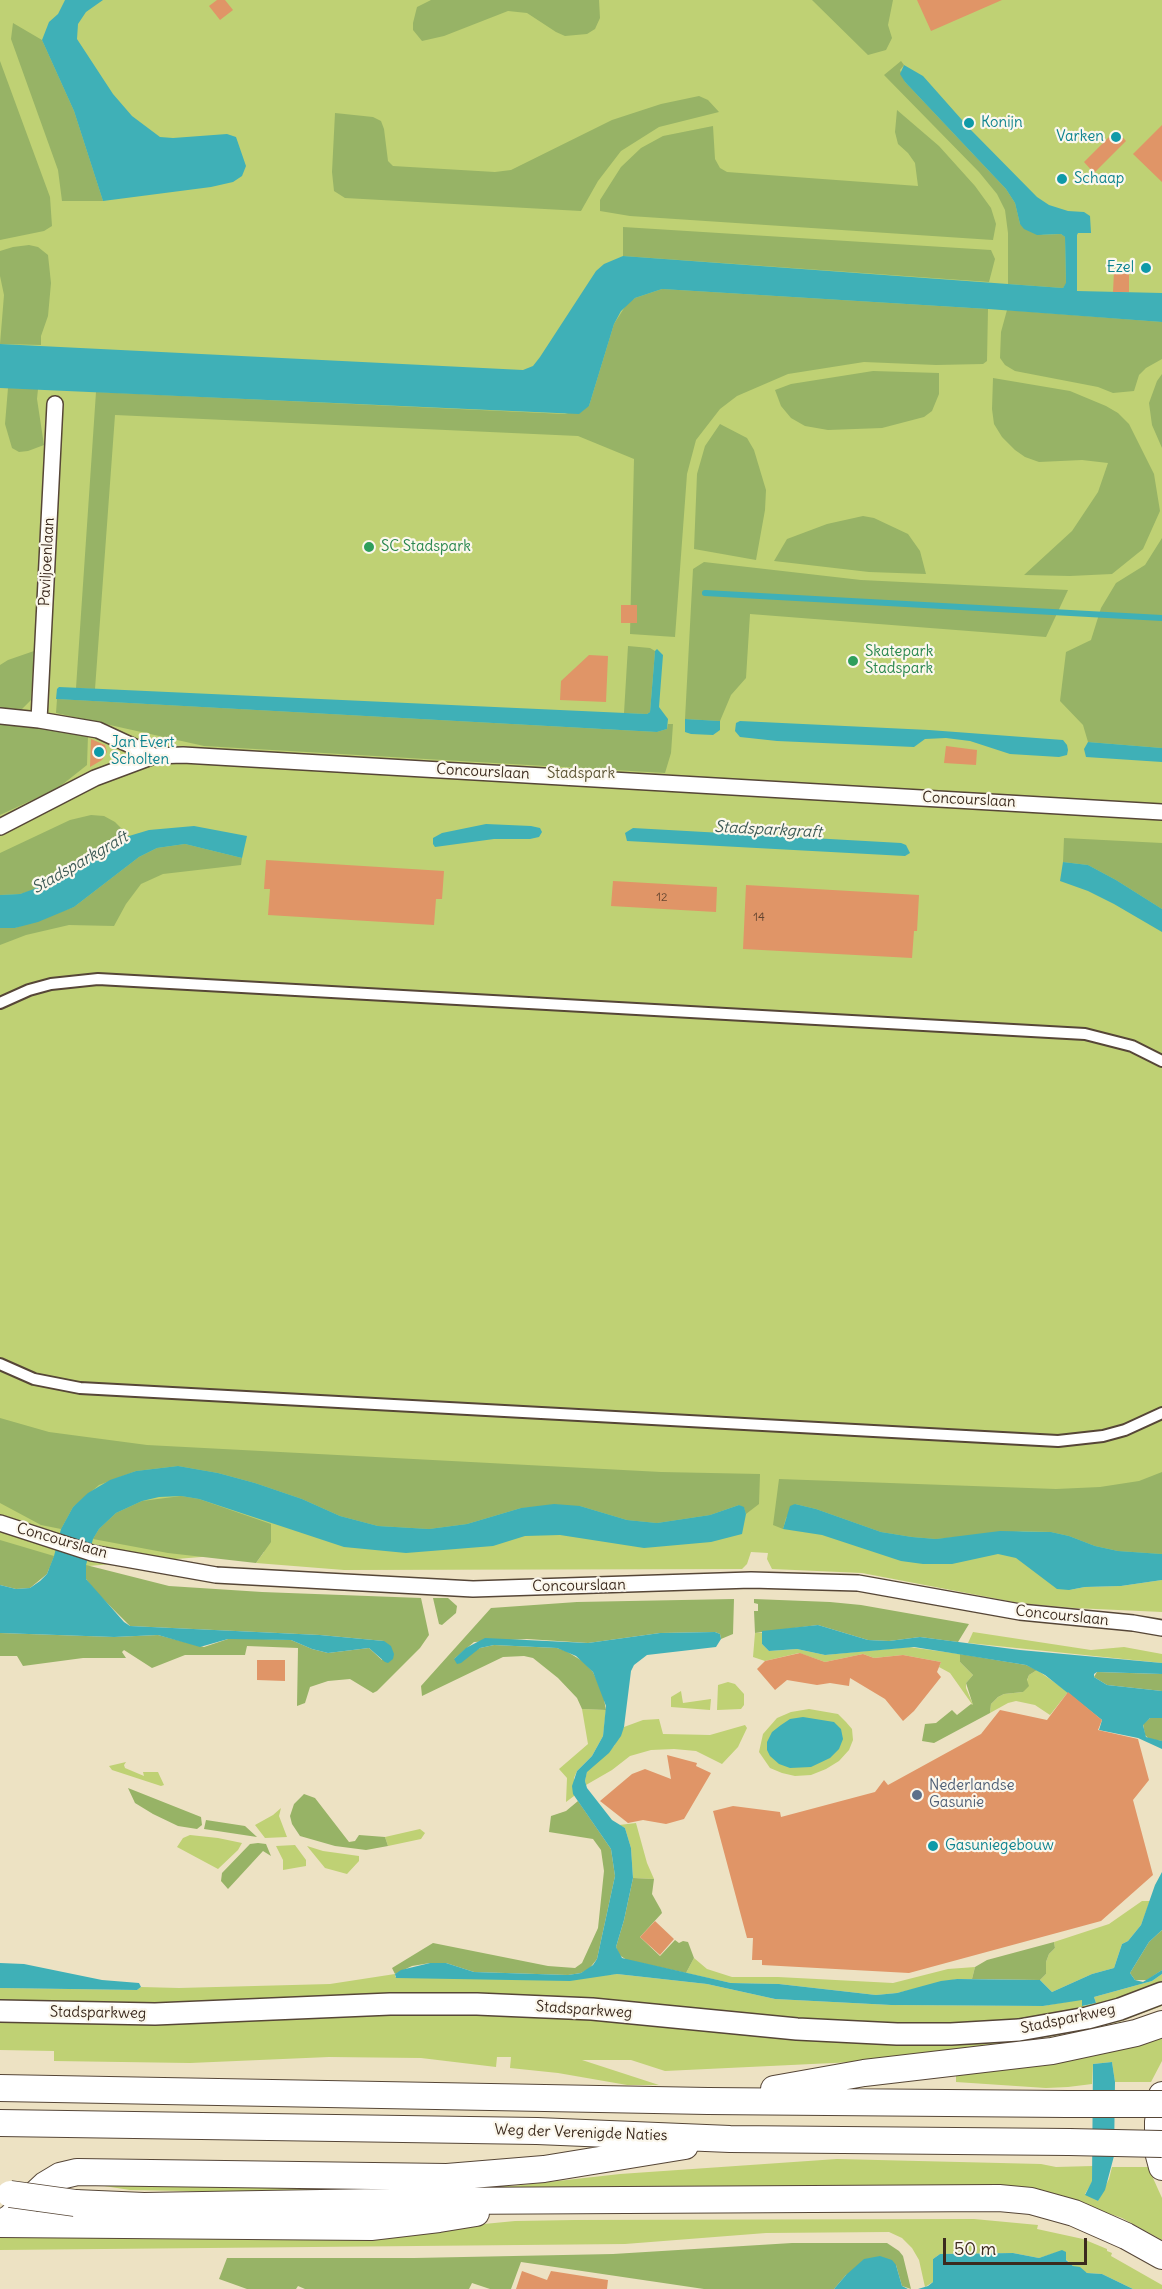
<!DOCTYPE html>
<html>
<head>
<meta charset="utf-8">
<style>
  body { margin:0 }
  #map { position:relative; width:1162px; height:2289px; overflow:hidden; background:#ede2c3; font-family:Delius,sans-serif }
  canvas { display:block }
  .scale { position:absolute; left:943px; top:2238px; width:144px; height:27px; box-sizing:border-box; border:3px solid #3b2a1e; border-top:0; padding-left:8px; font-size:18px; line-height:21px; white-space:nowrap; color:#3b2a1e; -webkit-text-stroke:4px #fbf7ec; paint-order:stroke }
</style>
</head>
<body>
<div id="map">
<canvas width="1162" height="2289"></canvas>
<div class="scale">50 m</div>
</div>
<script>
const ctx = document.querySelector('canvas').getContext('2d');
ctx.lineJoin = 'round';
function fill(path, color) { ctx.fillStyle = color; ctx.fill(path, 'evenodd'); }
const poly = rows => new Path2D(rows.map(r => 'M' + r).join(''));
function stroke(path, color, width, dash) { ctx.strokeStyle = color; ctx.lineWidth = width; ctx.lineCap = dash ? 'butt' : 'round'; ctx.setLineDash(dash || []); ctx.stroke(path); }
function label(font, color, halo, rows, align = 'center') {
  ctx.font = font + ' Delius,sans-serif'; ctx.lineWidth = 4.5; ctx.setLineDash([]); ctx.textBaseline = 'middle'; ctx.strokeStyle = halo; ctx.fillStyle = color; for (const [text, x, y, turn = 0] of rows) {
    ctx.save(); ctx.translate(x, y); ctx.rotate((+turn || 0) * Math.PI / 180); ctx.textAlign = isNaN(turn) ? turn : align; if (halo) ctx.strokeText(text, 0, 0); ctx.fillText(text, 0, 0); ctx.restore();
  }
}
fill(poly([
  [0,0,1162,0,1162,1564,1069,1590,1085,1587,1121,1586,1162,1580,1162,1612,1074,1608,1019,1603,862,1573,772,1569,767,1559,768,1553,751,1552,747,1564,742,1569,344,1570,256,1563,264,1552,0,1573],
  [973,1632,1091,1650,1124,1647,1162,1654,1162,1663,968,1643],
  [755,1633,762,1633,762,1644,769,1651,797,1649,825,1655,909,1647,960,1654,960,1662,973,1675,966,1683,966,1688,974,1707,950,1673,939,1667,941,1662,903,1655,874,1658,863,1654,825,1662,799,1653,765,1661,753,1657],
  [1037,1670,1068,1692,1050,1715,1035,1705,1016,1701,1008,1703,990,1713,991,1704,998,1697,1004,1694,1023,1692,1029,1675],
  [728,1682,735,1684,744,1694,744,1705,741,1709,717,1710,718,1685],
  [681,1691,683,1703,711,1699,710,1710,671,1707,671,1697],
  [582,1709,606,1710,603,1736,592,1756,577,1771,574,1778,574,1796,566,1802,567,1778,559,1769,588,1744],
  [809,1709,838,1714,846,1722,852,1729,853,1740,849,1750,839,1761,826,1769,811,1775,795,1776,782,1773,770,1768,759,1752,763,1734,777,1718,791,1712],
  [659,1719,663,1734,710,1735,745,1725,747,1728,738,1747,722,1764,696,1751,674,1749,651,1750,630,1756,612,1770,586,1785,585,1781,587,1771,614,1746,624,1727,643,1720],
  [126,1762,124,1765,125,1768,144,1776,143,1772,158,1772,164,1785,161,1786,112,1770,109,1766],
  [281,1808,279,1816,287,1837,265,1838,255,1825,273,1815],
  [636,1823,647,1863,654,1879,633,1878,631,1848,625,1828,619,1825],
  [420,1829,425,1833,421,1839,388,1846,385,1837],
  [190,1835,218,1838,242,1843,238,1850,218,1869,177,1847,183,1838],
  [295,1845,306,1860,306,1866,283,1870,283,1860,276,1846],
  [307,1846,323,1851,359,1856,359,1861,347,1874,325,1868],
  [1142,1901,1150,1901,1141,1925,1128,1941,1122,1944,1114,1968,1092,1974,1052,1992,1040,1980,1046,1974,1046,1962,1049,1954,1055,1948,1054,1942,1109,1924],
  [694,1958,707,1969,732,1977,778,1977,893,1983,948,1969,975,1967,972,1979,957,1979,897,1993,876,1995,779,1984,731,1983,686,1973],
  [395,1974,395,1977,596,1976,617,1974,707,1984,775,1999,891,2005,1043,2006,1082,1999,1083,2006,1096,2003,1094,1997,1152,1981,1162,1974,1162,1987,1109,2008,953,2029,356,1997,153,2003,0,2001,0,1988,137,1990,141,1987,179,1988,330,1984],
  [1162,2001,1162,2006,1119,2022,1054,2036,959,2049,957,2052,854,2062,665,2071,631,2060,582,2060,659,2085,627,2085,558,2073,510,2068,511,2057,497,2057,496,2067,421,2058,329,2057,190,2063,54,2061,54,2051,0,2050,0,2017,521,2011,875,2042],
  [1162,2032,1162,2061,1151,2082,1115,2082,1112,2062,1093,2064,1092,2084,1068,2087,1046,2088,956,2082,956,2070],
  [837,2159,1041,2164,1056,2167,1093,2166,1092,2182,1085,2194,1098,2201,1109,2179,1112,2167,1148,2167,1162,2198,1162,2240,1122,2218,1072,2201,245,2192,130,2190,91,2184,513,2186,620,2174],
  [974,2219,1038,2225,1037,2229,1083,2239,1107,2249,1107,2251,1112,2253,1111,2256,1162,2285,1162,2289,1133,2289,1102,2274,1087,2273,1073,2266,1058,2252,1039,2258,1013,2253,940,2254,933,2259,933,2282,925,2287,919,2260,912,2248,902,2238,889,2232,766,2233,625,2244,0,2250,0,2236,422,2230,515,2221,574,2220]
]), '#bfd174');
fill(poly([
  [431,0,599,0,600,18,595,29,587,34,565,36,556,32,527,13,508,11,444,36,422,41,413,30,413,23,417,7],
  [812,0,893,0,888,25,892,38,886,50,868,55],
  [13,23,42,40,74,111,103,201,62,201,58,170,11,39],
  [0,61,50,197,52,226,44,231,0,240],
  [901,61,904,65,900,70,905,82,1006,189,1015,203,1020,224,1043,235,1061,234,1065,237,1066,284,1063,288,1008,284,1008,233,1005,210,997,194,979,172,884,75],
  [699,96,708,100,719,112,659,127,621,151,598,181,581,211,345,198,334,191,332,172,335,113,373,117,381,121,384,129,388,161,393,166,495,172,511,170,612,120,661,104],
  [897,110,939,146,975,186,991,208,996,224,993,240,630,216,600,211,600,200,621,167,641,148,663,136,713,126,715,159,720,168,727,172,918,186,915,163,908,153,898,144,895,132],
  [623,227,991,250,995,259,989,282,623,256],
  [29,245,38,247,48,255,51,283,48,316,41,336,41,345,0,344,4,295,0,276,0,251,13,247],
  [662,289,988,309,987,361,983,364,936,365,864,362,788,374,737,396,720,409,696,440,687,474,675,637,630,634,634,459,578,436,115,415,95,689,76,688,96,392,565,414,589,406,614,324,626,305,635,298],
  [1007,310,1162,322,1162,359,1146,368,1139,375,1134,391,1113,393,1098,387,1015,371,1005,365,1000,358,1001,332],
  [873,371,939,373,939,394,932,411,924,417,882,428,828,430,805,426,791,418,781,406,775,390,791,384],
  [1162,374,1162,448,1152,425,1149,403,1157,381],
  [993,378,1070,391,1106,406,1118,413,1129,424,1154,474,1160,511,1143,549,1112,574,1070,576,1024,575,1072,531,1098,492,1108,463,1082,460,1039,462,1025,457,1015,450,1002,437,994,424,992,409],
  [8,388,38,389,37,399,44,445,28,451,19,452,12,448,5,424],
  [720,424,747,438,754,450,766,490,765,510,756,560,694,549,697,474,705,446],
  [863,516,874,518,908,534,920,551,926,574,869,572,774,561,787,539,827,524],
  [1162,538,1162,748,1088,742,1083,725,1060,701,1066,652,1091,640,1101,608,1116,583,1145,565],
  [704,562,861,580,1068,590,1046,637,750,614,746,678,731,695,720,721,685,719,693,569],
  [628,646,650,648,655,651,650,712,647,714,624,713],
  [34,651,31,700,22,709,0,708,0,665,8,660],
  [57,699,657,732,667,729,668,724,673,724,671,753,665,773,204,746,56,713],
  [0,723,88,735,87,765,58,788,0,815],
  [91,815,104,816,115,822,129,836,34,890,20,894,0,895,0,853,70,820],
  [1064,838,1162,843,1162,909,1116,880,1088,865,1063,862],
  [185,844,242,858,241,865,163,874,141,884,126,904,114,926,69,925,26,935,0,945,0,928,15,928,74,907,139,857,157,848],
  [0,1418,49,1432,147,1445,661,1472,760,1474,759,1504,746,1514,744,1508,739,1505,710,1515,657,1523,627,1520,580,1506,521,1508,467,1524,429,1529,378,1526,340,1516,302,1499,255,1483,218,1473,178,1466,136,1471,99,1485,73,1507,61,1529,41,1525,0,1503],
  [1162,1472,1162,1554,1118,1551,1095,1546,1069,1536,1051,1532,1023,1531,936,1539,912,1537,881,1532,816,1509,795,1504,786,1518,783,1529,773,1525,779,1479,1056,1489,1100,1487,1139,1481],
  [181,1496,199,1499,271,1524,271,1542,256,1563,168,1553,93,1539,99,1529,116,1513,142,1501],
  [0,1540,54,1556,47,1574,30,1588,16,1589,0,1585],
  [86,1565,169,1586,262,1592,421,1598,429,1635,420,1648,377,1691,373,1693,350,1679,328,1681,310,1687,305,1703,297,1706,298,1648,247,1646,245,1655,185,1655,152,1668,124,1650,122,1652,126,1658,83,1658,23,1666,17,1656,0,1656,0,1633,114,1637,158,1635,204,1647,228,1639,237,1638,291,1640,312,1649,328,1653,369,1648,382,1660,384,1641,320,1635,130,1626,94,1590,86,1579],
  [433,1598,448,1598,457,1606,456,1613,442,1625,439,1624],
  [734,1599,733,1634,721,1639,720,1634,715,1632,660,1633,588,1643,527,1639,474,1642,454,1659,480,1648,494,1645,557,1648,566,1651,584,1662,593,1672,603,1694,606,1710,582,1709,577,1698,558,1678,533,1658,524,1656,503,1657,422,1696,421,1686,491,1608,577,1602],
  [754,1599,830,1602,861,1605,969,1624,958,1642,920,1637,889,1641,868,1640,818,1625,755,1633,754,1611,758,1611,758,1604,754,1603],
  [960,1654,1026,1665,1037,1670,1029,1675,1027,1680,1029,1686,1023,1692,1004,1694,998,1697,991,1704,990,1713,934,1743,922,1741,925,1724,936,1723,952,1710,957,1715,971,1704,973,1705,966,1683,973,1675,960,1662],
  [1097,1672,1162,1674,1162,1691,1107,1685,1094,1677],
  [1150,1718,1162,1718,1162,1741,1149,1739,1145,1735,1143,1724],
  [128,1788,201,1817,202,1825,197,1829,178,1826,153,1814,135,1803],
  [304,1794,315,1798,349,1842,355,1841,359,1835,385,1837,388,1846,366,1850,335,1846,300,1836,292,1824,290,1816,294,1804],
  [578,1801,611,1849,615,1876,597,1959,589,1969,581,1973,568,1975,474,1972,446,1963,430,1963,412,1966,395,1974,392,1968,433,1943,548,1966,575,1968,582,1963,598,1928,604,1871,601,1850,593,1839,549,1832,551,1816,566,1811],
  [206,1820,245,1826,257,1837,204,1829],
  [258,1843,266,1844,271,1856,263,1851,228,1889,221,1881,222,1873,250,1844],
  [633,1878,654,1879,652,1894,661,1910,662,1913,640,1937,660,1956,675,1940,679,1943,683,1941,688,1942,694,1958,686,1973,627,1960,619,1955,616,1947,624,1920],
  [1162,1930,1162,1970,1147,1980,1135,1980,1130,1973,1149,1942],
  [1054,1942,1055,1948,1049,1954,1046,1962,1046,1974,1040,1980,972,1979,975,1967,987,1960],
  [792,2243,887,2243,899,2251,903,2256,911,2289,902,2286,896,2265,846,2275,834,2289,704,2289,521,2262,511,2289,490,2289,472,2283,469,2289,305,2289,298,2286,296,2289,247,2289,219,2279,227,2258,414,2258,613,2254]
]), '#97b366');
fill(poly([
  [65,0,103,0,86,12,78,24,77,39,113,94,132,116,160,137,173,138,227,134,236,137,246,166,242,176,233,182,211,187,103,201,74,111,42,40,49,22,58,14],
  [904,65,923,76,970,129,1037,197,1049,205,1068,211,1084,212,1090,216,1091,233,1078,233,1077,235,1077,291,1162,293,1162,322,988,309,662,289,635,298,621,311,614,324,589,406,579,414,0,388,0,344,523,370,533,366,540,357,596,271,604,264,623,256,1063,288,1066,283,1065,237,1061,234,1037,235,1024,229,1020,224,1015,203,1006,189,905,82,900,74],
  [657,649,663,655,659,707,668,719,667,729,657,732,56,699,57,689,59,687,647,714,650,712,655,651],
  [685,719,720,721,720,730,713,735,691,734,685,732],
  [740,721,929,730,1063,740,1067,745,1068,750,1067,755,1059,757,1010,754,970,741,946,738,925,739,914,747,777,741,740,737,735,731,736,723],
  [1088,742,1162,748,1162,762,1086,757,1084,749],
  [486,824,531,826,540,828,542,832,539,837,530,839,494,839,435,847,433,844,433,838,442,833],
  [194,826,247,836,242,858,185,844,157,848,139,857,74,907,38,922,15,928,0,928,0,895,20,894,34,889,129,836,149,830],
  [633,828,901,843,906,845,910,853,905,856,627,841,625,833],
  [1063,862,1088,865,1116,880,1162,909,1162,932,1114,904,1088,891,1060,881],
  [178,1466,218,1473,255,1483,302,1499,340,1516,378,1526,429,1529,467,1524,521,1508,554,1504,580,1506,627,1520,657,1523,710,1515,739,1505,744,1507,746,1514,742,1534,711,1542,644,1548,560,1535,525,1536,493,1546,406,1553,344,1547,199,1499,181,1496,159,1497,142,1501,116,1513,99,1529,93,1539,86,1565,86,1579,124,1622,130,1626,320,1635,384,1641,391,1646,394,1654,393,1659,388,1663,385,1662,369,1648,328,1653,312,1649,291,1640,228,1639,200,1647,158,1635,114,1637,0,1633,0,1585,16,1589,30,1588,40,1581,47,1574,54,1556,61,1529,73,1507,88,1493,110,1480,136,1471],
  [795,1504,816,1509,881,1532,912,1537,936,1539,1000,1531,1051,1532,1069,1536,1095,1546,1118,1551,1162,1554,1162,1580,1121,1586,1085,1587,1069,1590,1057,1589,1016,1558,998,1554,952,1564,923,1564,901,1561,822,1535,783,1529,790,1506],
  [818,1625,868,1640,889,1641,920,1637,1020,1650,1162,1663,1162,1674,1097,1672,1094,1674,1094,1677,1107,1685,1162,1691,1162,1718,1150,1718,1143,1725,1146,1737,1162,1741,1162,1749,1138,1738,1099,1730,1102,1720,1045,1675,1026,1665,914,1647,825,1655,797,1649,769,1651,762,1644,762,1631],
  [715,1632,720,1634,721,1639,716,1647,647,1655,634,1665,631,1671,624,1727,621,1736,609,1753,587,1772,585,1781,587,1788,612,1820,625,1828,631,1848,633,1878,624,1920,616,1947,622,1958,731,1983,779,1984,876,1995,897,1993,941,1981,957,1979,1040,1980,1052,1992,1092,1974,1114,1968,1122,1944,1128,1941,1141,1925,1155,1885,1162,1872,1162,1930,1149,1942,1130,1973,1135,1980,1143,1982,1162,1970,1162,1974,1152,1981,1094,1997,1096,2003,1082,2006,1082,2000,1043,2006,891,2005,775,1999,707,1984,617,1974,570,1981,396,1978,395,1974,401,1970,430,1963,446,1963,474,1972,568,1975,581,1973,593,1965,597,1959,615,1876,611,1849,573,1794,572,1786,577,1771,592,1756,603,1736,606,1706,593,1672,576,1656,557,1648,494,1645,480,1648,461,1663,457,1664,454,1659,466,1648,485,1638,588,1643,660,1633],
  [803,1717,834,1722,841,1729,843,1739,839,1749,830,1758,811,1767,790,1768,779,1764,770,1756,767,1750,767,1742,772,1732,781,1725,790,1719],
  [0,1963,24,1964,102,1980,139,1983,141,1987,137,1990,0,1988],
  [1112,2062,1115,2082,1114,2156,1105,2190,1098,2201,1085,2195,1092,2181,1093,2064],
  [1062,2250,1066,2252,1066,2260,1073,2266,1080,2267,1087,2273,1102,2274,1133,2289,918,2289,928,2286,933,2282,933,2259,940,2254,1013,2253,1039,2258],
  [880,2256,892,2260,896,2265,902,2286,908,2289,834,2289,846,2275,864,2259]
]), '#3fb0b7');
stroke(poly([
  [705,593,1162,618]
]), '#3fb0b7', 6);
fill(poly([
  [217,0,225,0,233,10,220,20,209,6],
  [917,0,1002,0,931,31],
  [1162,125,1162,182,1133,154],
  [1116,130,1126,141,1094,173,1084,162],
  [1114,271,1129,271,1129,292,1113,292],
  [621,605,637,605,637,623,621,623],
  [589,655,608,656,606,702,560,700,561,681],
  [91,739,105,745,107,752,102,760,90,767],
  [946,746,977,750,976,765,944,763],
  [266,860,444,871,442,899,436,899,434,925,268,915,270,889,264,889],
  [613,881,717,887,716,912,611,906],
  [746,885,919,895,917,931,914,931,912,958,743,949],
  [800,1653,825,1662,863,1654,874,1658,903,1655,941,1662,937,1672,941,1677,914,1711,903,1721,885,1699,850,1678,849,1686,830,1683,817,1685,787,1680,775,1690,757,1669,765,1661],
  [257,1660,285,1660,285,1681,257,1680],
  [1068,1692,1102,1720,1098,1730,1138,1739,1149,1780,1133,1800,1153,1875,1101,1921,909,1973,762,1965,762,1960,752,1960,753,1938,747,1938,713,1811,733,1806,780,1812,781,1817,875,1792,884,1780,888,1785,981,1734,1000,1710,1047,1720],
  [667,1755,697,1763,696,1766,711,1773,684,1819,666,1824,643,1820,628,1823,600,1801,632,1774,645,1769,671,1779],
  [655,1921,674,1939,660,1955,640,1937],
  [522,2271,547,2280,551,2271,608,2280,607,2289,516,2289]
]), '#e09567');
const pedestrian = poly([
  [0,1003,29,990,51,984,98,979,1085,1034,1132,1046,1162,1061],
  [0,1364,34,1379,80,1388,1058,1441,1103,1436,1125,1430,1162,1413]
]);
const minor = poly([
  [0,716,39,720,98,730,154,756],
  [39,720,55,404],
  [0,827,95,778,154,756,183,755,1162,812],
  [0,1523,92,1553,216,1575,473,1589,751,1580,858,1583,1020,1612,1133,1623,1162,1628]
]);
const secondary = poly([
  [0,2011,155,2014,390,2004,477,2004,592,2009,797,2029,897,2034,951,2034,1019,2030,1087,2018,1120,2009,1162,1993]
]);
const trunk = poly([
  [0,2088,708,2101,1067,2104],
  [774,2089,864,2073,1052,2051,1136,2033,1162,2024],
  [1162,2095,1158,2122,1158,2152,1162,2167],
  [0,2123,537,2131,730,2139,1069,2142],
  [75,2203,144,2206,439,2201,999,2198,1031,2201,1074,2213,1126,2236,1162,2256],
  [0,2224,10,2218,45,2185,60,2176,77,2172,447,2177,544,2169,685,2146],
  [0,2224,371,2227,439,2219,476,2213]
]);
stroke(pedestrian, '#564637', 14);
stroke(minor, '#564637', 18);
stroke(secondary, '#564637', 24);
stroke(trunk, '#564637', 28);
stroke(pedestrian, '#fff', 10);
stroke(minor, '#fff', 15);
stroke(secondary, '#fff', 21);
stroke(trunk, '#fff', 26);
const trunkBridge = poly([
  [1067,2104,1162,2104],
  [1069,2142,1162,2144],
  [10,2194,75,2203]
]);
stroke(trunkBridge, '#564637', 28, []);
stroke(trunkBridge, '#fff', 26);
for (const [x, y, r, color] of [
  [969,123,6,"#0f9aa8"],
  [1116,137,6,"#0f9aa8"],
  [1062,179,6,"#0f9aa8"],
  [1146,268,6,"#0f9aa8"],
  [369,547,6,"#2e9e5b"],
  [853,661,6,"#2e9e5b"],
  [99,752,6,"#0f9aa8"],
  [917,1795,6,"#5c6f8a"],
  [933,1846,6,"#0f9aa8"]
]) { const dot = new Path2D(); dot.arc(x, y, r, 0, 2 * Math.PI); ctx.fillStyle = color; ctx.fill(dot); stroke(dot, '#fbf7ec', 2); }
label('12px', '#644530', null, [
  ["12",662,898],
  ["14",759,918]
]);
label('15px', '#0d838f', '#fbf7ec', [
  ["Konijn",981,123],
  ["Varken",1104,137,"right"],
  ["Schaap",1074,179],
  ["Ezel",1134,268,"right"],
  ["Jan Evert",111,743],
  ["Scholten",111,760],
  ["Gasuniegebouw",945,1846]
], 'left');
label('15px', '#27864d', '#fbf7ec', [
  ["SC Stadspark",381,547],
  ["Skatepark",865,652],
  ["Stadspark",865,669]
], 'left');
label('15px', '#3b2a1e', '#fbf7ec', [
  ["Paviljoenlaan",47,562,-87],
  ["Concourslaan",483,772,3],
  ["Concourslaan",969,800,3],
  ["Concourslaan",62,1541,16],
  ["Concourslaan",579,1586,-1],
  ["Concourslaan",1062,1616,6],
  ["Stadsparkweg",584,2010,4],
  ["Stadsparkweg",98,2013,1],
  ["Stadsparkweg",1068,2019,-12],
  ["Weg der Verenigde Naties",581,2133,2]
]);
label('15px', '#5c5434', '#fbf7ec', [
  ["Stadspark",581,774]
]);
label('15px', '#4e5e75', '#fbf7ec', [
  ["Nederlandse",929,1786],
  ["Gasunie",929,1803]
], 'left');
label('italic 16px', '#3c5954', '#fbf7ec', [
  ["Stadsparkgraft",768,830,3],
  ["Stadsparkgraft",80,863,-30]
]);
</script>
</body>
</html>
